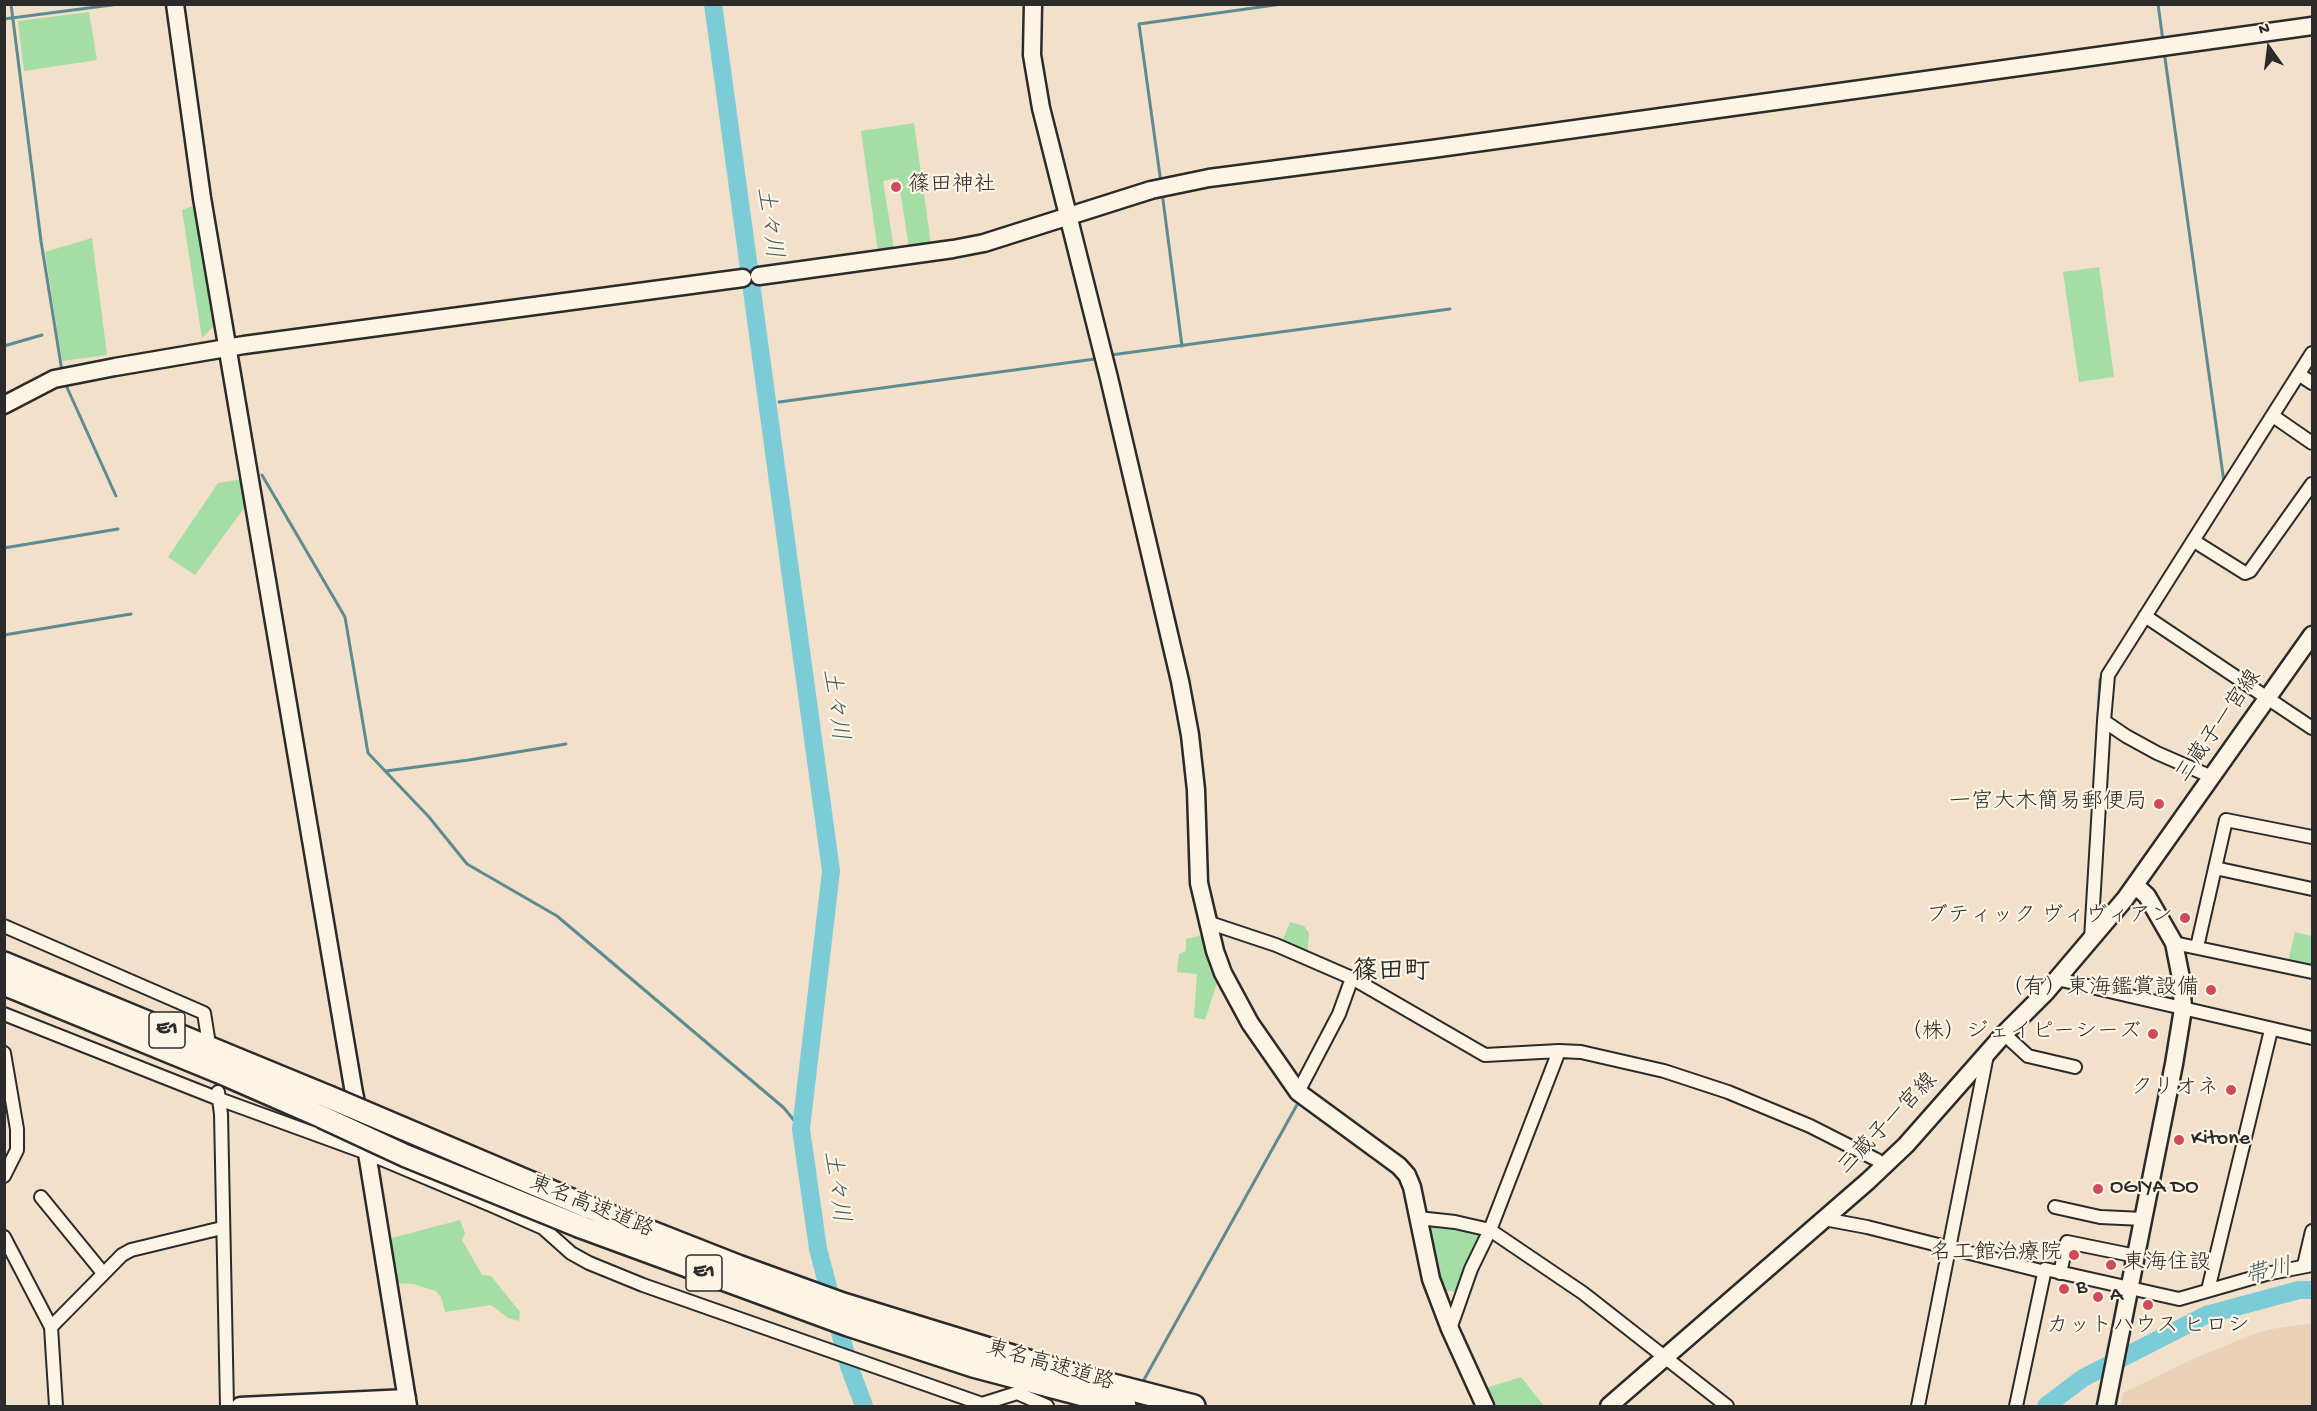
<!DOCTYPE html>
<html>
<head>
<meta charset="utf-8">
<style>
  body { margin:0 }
  #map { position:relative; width:2317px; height:1411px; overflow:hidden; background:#f2e0ca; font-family:"Gochi Hand",sans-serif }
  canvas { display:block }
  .frame { position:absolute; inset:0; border:6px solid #2b2b2b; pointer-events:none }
  .north { position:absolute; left:2239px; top:18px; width:60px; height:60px; -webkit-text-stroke:4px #fcf5e5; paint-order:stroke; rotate:346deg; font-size:16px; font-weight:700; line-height:24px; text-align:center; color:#2b2b2b }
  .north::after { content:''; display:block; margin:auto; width:21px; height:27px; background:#2b2b2b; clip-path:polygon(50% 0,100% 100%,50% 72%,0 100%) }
</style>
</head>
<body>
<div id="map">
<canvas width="2317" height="1411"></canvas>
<div class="frame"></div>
<div class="north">N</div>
</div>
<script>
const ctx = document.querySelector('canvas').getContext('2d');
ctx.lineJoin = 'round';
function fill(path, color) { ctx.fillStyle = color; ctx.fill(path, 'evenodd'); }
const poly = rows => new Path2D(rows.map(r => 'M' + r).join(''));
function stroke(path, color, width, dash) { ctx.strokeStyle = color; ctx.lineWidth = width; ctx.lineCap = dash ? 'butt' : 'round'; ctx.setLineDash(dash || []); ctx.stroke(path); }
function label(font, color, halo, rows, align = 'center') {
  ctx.font = font + ' "Gochi Hand","Klee One",sans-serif'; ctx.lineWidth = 4.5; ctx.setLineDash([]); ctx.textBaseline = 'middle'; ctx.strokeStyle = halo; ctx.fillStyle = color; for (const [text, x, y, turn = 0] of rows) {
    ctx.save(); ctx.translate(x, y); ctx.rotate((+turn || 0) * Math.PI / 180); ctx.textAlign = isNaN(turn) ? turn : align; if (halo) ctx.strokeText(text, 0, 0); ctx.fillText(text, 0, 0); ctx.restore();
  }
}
fill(poly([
  [2312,1323,2312,1406,2120,1406,2123,1393,2193,1359,2251,1335,2272,1329]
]), '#ead1b7');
fill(poly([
  [89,12,97,60,24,71,18,21],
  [914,123,931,244,909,247,898,178,883,181,894,249,878,252,861,131],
  [196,205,216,324,202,338,182,210],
  [92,238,107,355,62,361,45,252],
  [2099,267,2114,377,2079,382,2063,272],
  [243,479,247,504,195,575,168,557,218,483],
  [1290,922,1304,926,1309,933,1307,956,1281,944],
  [2295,932,2312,936,2312,968,2288,962],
  [1206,934,1219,977,1205,1020,1194,1017,1197,974,1177,972,1179,954,1186,951,1186,939],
  [460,1220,465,1233,462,1240,482,1275,491,1276,520,1312,519,1321,508,1318,491,1305,445,1312,441,1297,436,1291,413,1284,396,1283,388,1242,392,1238],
  [1427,1226,1478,1233,1481,1236,1459,1292,1441,1290],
  [1521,1377,1544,1406,1491,1406,1483,1389]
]), '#a4dea4');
stroke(poly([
  [11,4,41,241,62,371],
  [2158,4,2163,41],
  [4,19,119,4],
  [2164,51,2224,482,2223,484],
  [1161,183,1139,24,1282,4],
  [1162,192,1182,346],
  [4,346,42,335],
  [1111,355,1450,309],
  [65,383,116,496],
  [779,402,1095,359],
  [262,475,345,617,368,753,429,817,467,864,557,916,784,1108,801,1129],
  [4,548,118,529],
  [4,635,131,614],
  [386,771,469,760,566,744],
  [2090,862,2100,680,2103,675],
  [1141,1385,1298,1103]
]), '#5c8c92', 3);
stroke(poly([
  [713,4,831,871,801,1129,818,1249,849,1366,864,1406],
  [2046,1406,2083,1378,2206,1315,2299,1290,2312,1290]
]), '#7cccd7', 18);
const street = poly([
  [2300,375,2312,383],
  [2273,416,2312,443],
  [2194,541,2245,573,2250,571,2312,484],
  [2145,616,2312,728],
  [2104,721,2126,736,2157,753,2212,777],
  [2215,868,2312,889],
  [1207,922,1276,945,1352,978,1485,1055,1559,1051,1581,1052,1664,1071,1728,1092,1810,1126,1877,1160,1884,1166],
  [4,926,204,1013,208,1038],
  [2091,939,2104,721,2108,675,2312,353],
  [2174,943,2312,972],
  [2197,947,2226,820,2312,837],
  [2057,979,2312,1038],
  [4,1014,219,1099,367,1153,493,1206,543,1228,571,1253,589,1263,643,1285,982,1404,1017,1393,1047,1406],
  [2004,1034,2028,1056,2075,1067],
  [4,1053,17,1129,17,1150,4,1176],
  [218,1092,221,1114,227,1406],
  [1298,1092,1339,1014,1352,978],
  [41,1197,103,1273],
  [2055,1207,2100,1217,2144,1219],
  [1418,1218,1455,1222,1490,1230,1583,1293,1727,1406],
  [1824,1219,1867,1227,2045,1272],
  [4,1237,51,1327,56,1406],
  [2304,1265,2312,1231],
  [2060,1273,2067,1242,2136,1256],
  [2208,1290,2271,1030],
  [51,1327,122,1255,131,1250,222,1228],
  [1450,1329,1471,1269,1490,1230,1559,1051],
  [1918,1406,1987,1055],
  [2016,1406,2045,1269,2179,1299,2266,1274,2312,1265]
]);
const secondary = poly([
  [175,4,202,198,354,1093,367,1153,408,1406],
  [1033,4,1032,55,1041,108,1109,378,1180,681,1190,735,1196,790,1199,883,1215,951,1223,973,1250,1023,1298,1092,1399,1166,1407,1175,1412,1187,1431,1279,1450,1329,1485,1406],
  [759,276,953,249,984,243,1151,190,1209,178,1432,149,2312,26],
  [4,405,54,379,115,367,244,345,743,278],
  [240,1406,407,1398],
  [1609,1406,1868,1181,1906,1145,2004,1034,2046,992,2125,899,2312,635],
  [2106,1406,2174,1064,2183,1009,2181,978,2174,943,2147,896,2135,885]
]);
const highway = poly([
  [4,963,329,1097],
  [4,984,219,1072,322,1117],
  [588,1207,738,1266,843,1304,1074,1375,1194,1406],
  [581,1227,848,1325,973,1366,1125,1406]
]);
stroke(street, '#2b2b2b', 16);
stroke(secondary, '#2b2b2b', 21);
stroke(highway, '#2b2b2b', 26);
stroke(street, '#fcf5e5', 12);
stroke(secondary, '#fcf5e5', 16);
stroke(highway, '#fcf5e5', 21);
const highwayBridge = poly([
  [329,1097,588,1207],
  [322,1117,406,1156,581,1227]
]);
stroke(highwayBridge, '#2b2b2b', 26, []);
stroke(highwayBridge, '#fcf5e5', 21);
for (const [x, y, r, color] of [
  [896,187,6,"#d1495b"],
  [2159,804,6,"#d1495b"],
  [2185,918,6,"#d1495b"],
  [2211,990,6,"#d1495b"],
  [2153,1034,6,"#d1495b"],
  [2231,1090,6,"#d1495b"],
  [2179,1140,6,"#d1495b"],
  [2098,1189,6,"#d1495b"],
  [2074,1255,6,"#d1495b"],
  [2111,1265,6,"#d1495b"],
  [2064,1289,6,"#d1495b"],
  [2098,1297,6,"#d1495b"],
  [2148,1305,6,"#d1495b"]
]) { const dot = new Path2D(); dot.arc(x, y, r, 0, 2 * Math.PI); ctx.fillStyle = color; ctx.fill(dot); stroke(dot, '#fcf5e5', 2); }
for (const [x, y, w] of [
  [167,1030,36],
  [704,1273,36]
]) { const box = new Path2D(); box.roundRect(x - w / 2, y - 18, w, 36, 4.5); ctx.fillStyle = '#fcf5e5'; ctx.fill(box); stroke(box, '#2b2b2b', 1.5); }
label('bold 21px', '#2b2b2b', null, [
  ["E1",167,1030],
  ["E1",704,1273]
]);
label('22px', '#2b2b2b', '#fcf5e5', [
  ["篠田神社",908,187],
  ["一宮大木簡易郵便局",2147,804,"right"],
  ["ブティック ヴィヴィアン",2173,918,"right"],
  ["（有）東海鑑賞設備",2199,990,"right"],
  ["（株）ジェイピーシーズ",2141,1034,"right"],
  ["クリオネ",2219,1090,"right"],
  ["Kitone",2191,1140],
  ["OGIYA DO",2110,1189],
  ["名工館治療院",2062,1255,"right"],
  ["東海住設",2123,1265],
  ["B",2076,1289],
  ["A",2110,1297],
  ["カットハウス ヒロシ",2148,1328,"center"]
], 'left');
label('22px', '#2b2b2b', '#fcf5e5', [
  ["三蔵子一宮線",2220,727,-55],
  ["三蔵子一宮線",1889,1125,-46],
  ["東名高速道路",591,1208,22],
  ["東名高速道路",1050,1367,16]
]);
label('italic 24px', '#435b5f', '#fcf5e5', [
  ["土々川",767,223,82],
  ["土々川",833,705,82],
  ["土々川",834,1187,82],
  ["帯川",2269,1274,-13]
]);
label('bold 26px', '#2b2b2b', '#fcf5e5', [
  ["篠田町",1391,974]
]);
</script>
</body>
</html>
